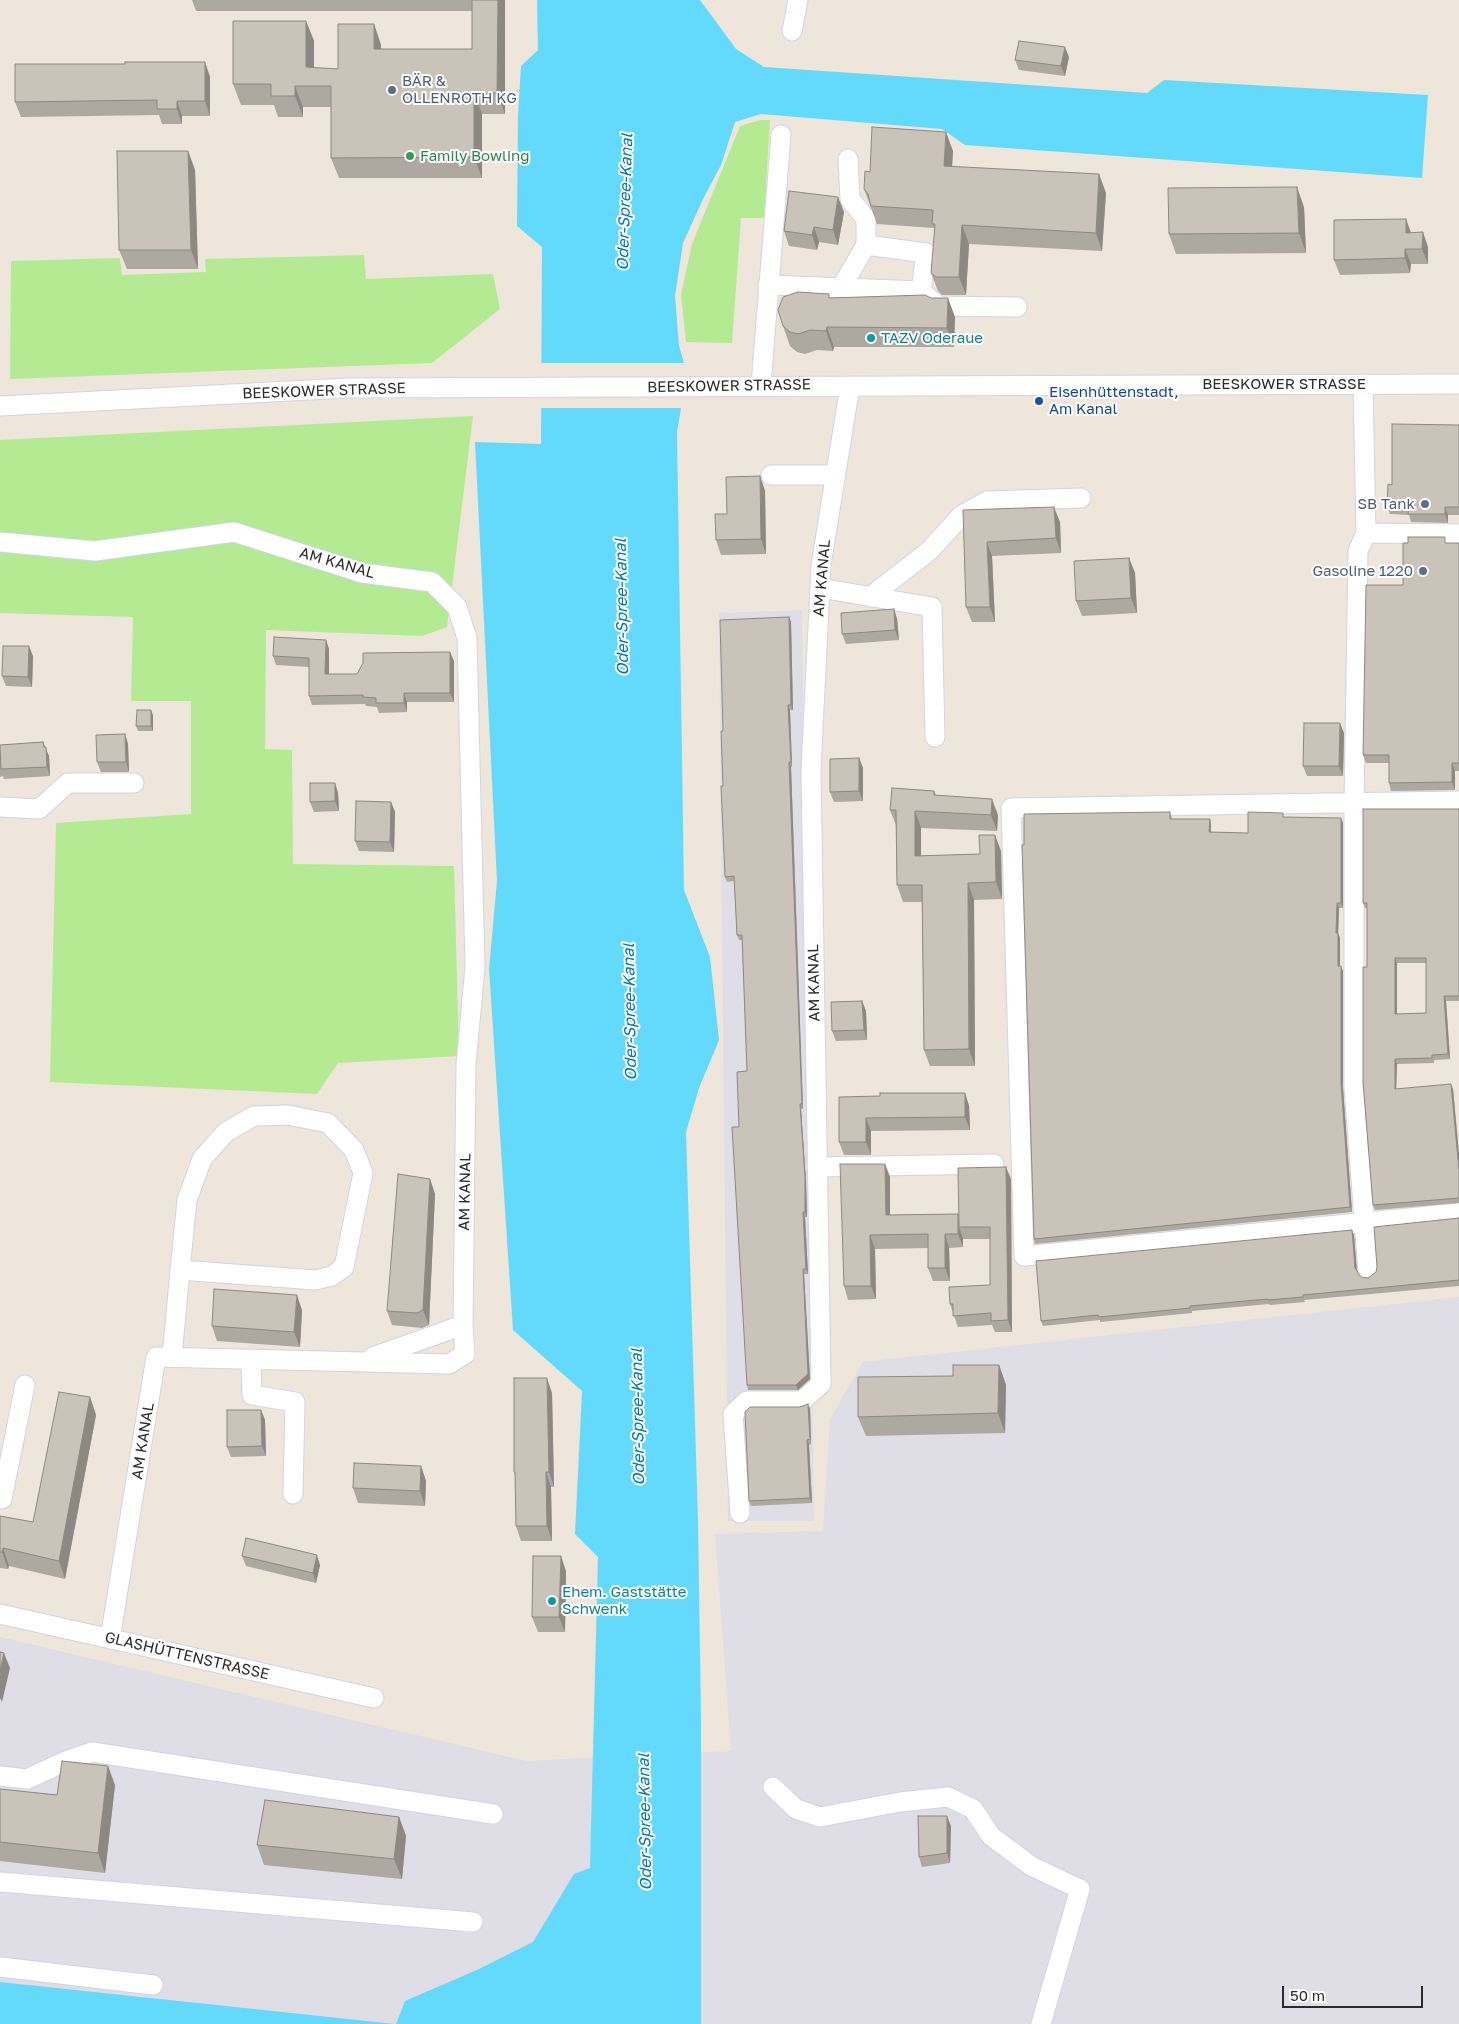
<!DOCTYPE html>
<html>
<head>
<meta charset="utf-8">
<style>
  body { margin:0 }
  #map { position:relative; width:1459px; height:2024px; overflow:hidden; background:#eee5db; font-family:"Golos Text",sans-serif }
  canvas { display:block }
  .scale { position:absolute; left:1282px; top:1986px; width:141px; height:22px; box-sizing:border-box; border:2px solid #2b2b2b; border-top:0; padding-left:6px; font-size:15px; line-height:18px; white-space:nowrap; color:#2b2b2b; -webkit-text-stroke:4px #fff; paint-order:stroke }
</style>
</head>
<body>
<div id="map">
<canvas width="1459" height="2024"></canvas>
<div class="scale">50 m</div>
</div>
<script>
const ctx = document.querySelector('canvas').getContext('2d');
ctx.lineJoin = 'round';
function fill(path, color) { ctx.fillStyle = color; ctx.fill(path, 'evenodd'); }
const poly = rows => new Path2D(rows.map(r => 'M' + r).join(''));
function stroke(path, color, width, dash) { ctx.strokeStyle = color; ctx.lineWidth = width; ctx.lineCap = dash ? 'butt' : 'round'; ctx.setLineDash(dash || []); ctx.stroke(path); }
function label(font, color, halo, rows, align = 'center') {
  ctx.font = font + ' "Golos Text",sans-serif'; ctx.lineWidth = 4; ctx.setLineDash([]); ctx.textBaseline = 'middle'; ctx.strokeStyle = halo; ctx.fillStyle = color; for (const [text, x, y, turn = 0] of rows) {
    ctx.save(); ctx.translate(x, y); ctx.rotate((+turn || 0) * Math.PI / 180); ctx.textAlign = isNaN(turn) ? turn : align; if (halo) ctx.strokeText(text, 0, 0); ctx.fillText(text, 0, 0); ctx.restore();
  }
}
fill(poly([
  [802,610,814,1521,728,1521,719,613],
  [1459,1297,1459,2024,0,2024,0,1637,526,1761,731,1751,715,1534,823,1531,830,1419,863,1362]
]), '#dfdde6');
fill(poly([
  [760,120,770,120,764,218,741,218,732,343,686,342,681,295,692,244,740,126],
  [364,255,366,279,493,274,500,309,432,363,10,379,11,261,120,258,122,275,206,272,205,259],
  [473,416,447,627,422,636,266,630,265,749,292,750,293,864,454,866,459,1056,338,1063,317,1094,50,1082,56,823,191,814,191,701,131,701,133,617,0,613,0,440]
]), '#b4eb92');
fill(poly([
  [537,0,700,0,736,49,764,67,1147,93,1164,80,1428,95,1422,178,965,145,942,129,761,114,735,122,721,165,704,197,683,243,675,296,679,346,687,373,677,432,684,890,710,957,719,1040,699,1088,686,1132,698,1521,701,1719,701,2024,396,2024,405,2001,479,1969,533,1942,574,1874,590,1868,598,1557,575,1534,582,1391,513,1330,489,969,497,881,475,442,541,444,542,247,517,226,518,116,521,66,538,50],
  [0,1982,395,2024,0,2024]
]), '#63dafc');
fill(poly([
  [539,363,687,363,690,373,684,408,538,408]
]), '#eee5db');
const minor = poly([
  [792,31,798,0],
  [866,245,926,253,921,291],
  [768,285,921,291,938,306,1017,307],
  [841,288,866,245,866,219,850,199,848,159],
  [1363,384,1366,533,1358,551,1354,803,1354,1087,1368,1272],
  [761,385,781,135],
  [0,406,348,388,1459,384],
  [771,475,835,475],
  [1366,533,1459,534],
  [0,542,95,551,234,532,362,573,432,582,457,607,467,638,475,967,466,1064,463,1325,465,1354,449,1364,156,1357,110,1639],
  [820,588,932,607,935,737],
  [870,597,929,551,962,515,987,501,1081,498],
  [1459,801,1011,808,1024,1256,1459,1213],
  [0,807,39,809,68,783,134,783],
  [817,1167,994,1164],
  [172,1357,180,1270,187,1200,202,1159,226,1132,254,1116,288,1115,328,1123,354,1150,363,1173,344,1267,332,1276,315,1280,180,1270],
  [373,1357,463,1325],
  [251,1359,252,1395,295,1402,293,1494],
  [0,1499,2,1499,25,1385],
  [740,1513,733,1414,747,1401,802,1401,821,1384,811,771,821,565,850,386],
  [0,1614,374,1698],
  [0,1776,27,1779,66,1761,92,1752,493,1814],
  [773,1787,796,1809,820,1817,900,1802,948,1797,973,1809,991,1836,1031,1866,1080,1889,1041,2024],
  [0,1882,473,1922],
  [0,1967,153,1985]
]);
stroke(minor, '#d0d5e5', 21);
stroke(minor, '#fff', 19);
fill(poly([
  [192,0,505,0,505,114,482,114,482,178,339,178,331,158,331,107,303,107,303,117,278,117,274,105,241,105,233,84,306,21,314,41,314,68,338,69,374,24,381,45,381,49,472,49,472,11,196,11],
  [1069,57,1065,76,1019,70,1015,60],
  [205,62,210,77,210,116,182,116,182,124,162,124,159,115,21,117,15,102,125,64],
  [188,151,195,170,198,269,127,269,119,250],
  [953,151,952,166,1106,193,1102,251,969,244,966,295,942,295,938,291,931,273,935,230,934,228,877,224,864,189,870,172],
  [1304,207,1306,253,1176,254,1169,234],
  [844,212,838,245,819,242,817,250,789,246,784,231],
  [1406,219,1411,232,1428,247,1428,264,1411,264,1410,273,1340,275,1334,260],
  [831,298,955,317,954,347,834,347,833,351,817,350,805,354,797,352,790,346,783,326],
  [1459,425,1459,515,1448,515,1448,523,1411,522,1409,515,1390,514,1387,506,1392,485],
  [760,476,765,491,766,554,721,555,716,540,727,514],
  [963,510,1060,522,1061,553,992,556,995,622,972,622,966,607],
  [1447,543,1459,543,1459,771,1455,771,1455,790,1391,791,1389,783,1389,763,1366,763,1363,755,1403,585],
  [1129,558,1135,573,1137,613,1082,616,1076,601],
  [894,609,897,619,899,640,846,644,842,634],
  [789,617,791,622,793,710,790,710,792,767,791,767,803,1109,801,1109,806,1182,807,1217,805,1217,808,1274,804,1274,810,1379,798,1390,748,1390,747,1385,739,1127,747,1071,742,940,739,940,737,935,734,881,727,882,725,877,723,786,723,731],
  [326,640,329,649,329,674,357,674,454,661,454,702,407,702,407,712,379,713,377,707,366,706,365,704,312,705,309,696,309,667,276,665,273,656],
  [33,656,32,687,6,686,2,676],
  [153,715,153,731,138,731,136,726],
  [1344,733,1343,776,1307,776,1303,766],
  [125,734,128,744,129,772,101,772,97,762],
  [43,742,49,756,50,776,4,779,3,776,0,777,0,745],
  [859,758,863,768,863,801,834,802,830,792],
  [335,783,338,793,339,811,314,812,310,802],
  [934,791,936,795,998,815,997,831,921,828,921,856,980,854,1001,851,1002,899,974,900,975,1066,930,1066,924,1050,922,902,903,902,897,885,896,825,890,810],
  [391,802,395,812,394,852,359,851,355,841],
  [1459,809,1459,1001,1446,1001,1450,1059,1434,1060,1434,1063,1397,1064,1396,1089,1453,1089,1459,1154,1459,1203,1375,1210,1373,1205,1367,967,1367,908,1365,908,1363,903],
  [1397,963,1426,963,1426,1013,1397,1014],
  [1170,812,1172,819,1210,819,1211,824,1211,832,1248,833,1284,817,1343,823,1343,908,1339,908,1338,933,1340,938,1340,966,1343,971,1343,1088,1352,1212,1035,1244,1034,1239],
  [862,1001,866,1011,867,1040,836,1041,832,1031],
  [965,1093,969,1106,970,1130,871,1131,871,1155,844,1155,839,1142,880,1096],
  [885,1164,890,1177,890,1215,958,1214,1011,1179,1012,1332,995,1332,992,1325,958,1327,950,1304,990,1285,990,1239,963,1239,963,1247,949,1248,950,1281,933,1281,928,1268,928,1248,875,1249,876,1299,848,1300,844,1286],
  [430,1179,435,1194,429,1325,422,1328,392,1325,387,1311],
  [1459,1218,1459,1286,1304,1300,1305,1302,1270,1305,1269,1304,1192,1311,1192,1313,1100,1322,1100,1320,1043,1326,1041,1321,1352,1230,1354,1235,1357,1271,1361,1277,1368,1278],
  [302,1310,300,1347,217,1341,212,1326],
  [999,1365,1006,1385,1005,1433,866,1436,858,1417],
  [552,1393,554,1487,551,1487,552,1541,521,1541,516,1526,515,1476,514,1472],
  [90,1397,96,1415,65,1579,9,1566,8,1569,0,1568,0,1516,33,1522],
  [808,1404,810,1409,811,1444,809,1445,812,1503,751,1506,749,1501,800,1407],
  [261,1410,265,1420,266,1456,231,1457,227,1447],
  [421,1466,426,1481,425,1506,358,1503,353,1488],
  [242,1556,320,1565,316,1583,246,1566],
  [566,1571,565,1632,538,1632,532,1617],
  [115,1785,105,1873,0,1861,0,1789,57,1795],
  [399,1817,406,1836,402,1879,264,1865,257,1845],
  [951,1826,950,1863,922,1867,919,1857]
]), '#ada8a0');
fill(poly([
  [498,0,505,0,505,114,497,93],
  [306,21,314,41,314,86,306,67],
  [374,24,381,45,381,70,374,49],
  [1065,47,1069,57,1065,76,1061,66],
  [205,62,210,77,210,116,205,101],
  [295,86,303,107,303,117,295,96],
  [474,93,482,114,482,178,474,157],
  [177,101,182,116,182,124,177,109],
  [946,132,953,151,951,184,944,166],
  [188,151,195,170,198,269,191,250],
  [1099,174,1106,193,1102,251,1096,233],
  [1297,187,1304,207,1306,253,1299,233],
  [838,197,844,212,838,245,833,230],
  [1406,219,1411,234,1406,233],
  [962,225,969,244,966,295,959,277],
  [814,227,819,242,817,250,812,235],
  [1423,232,1428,247,1428,264,1422,249],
  [1405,249,1411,264,1410,273,1405,258],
  [948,298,955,317,954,347,947,328],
  [827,327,834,347,833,351,826,331],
  [760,476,765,491,766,554,761,539],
  [1054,507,1060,522,1061,553,1056,538],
  [1445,507,1448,515,1448,523,1445,514],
  [987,542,992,556,995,622,990,607],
  [1129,558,1135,573,1137,613,1131,598],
  [894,609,897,619,899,640,895,630],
  [789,617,791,622,793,710,791,705],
  [326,640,329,649,329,683,325,674],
  [29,646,33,656,32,687,28,677],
  [450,652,454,661,454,702,450,693],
  [404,693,407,702,407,712,404,703],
  [788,705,790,710,792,767,791,762],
  [151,710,153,715,153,731,151,726],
  [1340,723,1344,733,1343,776,1339,766],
  [125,734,128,744,129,772,126,762],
  [43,742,49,756,50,776,47,767],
  [859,758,863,768,863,801,859,791],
  [789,762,791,767,803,1109,802,1104],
  [1452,763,1455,771,1455,790,1452,782],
  [335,783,338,793,339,811,335,801],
  [992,799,998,815,997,831,991,815],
  [391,802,395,812,394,852,390,842],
  [915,811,921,828,921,872,915,856],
  [1341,818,1343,823,1343,908,1341,903],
  [1210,819,1211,824,1211,837,1209,832],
  [995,835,1001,851,1002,899,996,882],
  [968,883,974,900,975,1066,969,1049],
  [1337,903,1339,908,1338,938,1336,933],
  [1338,933,1340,938,1340,971,1338,966],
  [1395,958,1397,963,1397,1019,1395,1014],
  [1341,966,1343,971,1343,1088,1352,1212,1350,1207,1341,1083],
  [1444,996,1446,1001,1450,1059,1448,1054],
  [862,1001,866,1011,867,1040,864,1030],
  [1395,1059,1397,1064,1396,1094,1395,1089],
  [1451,1084,1453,1089,1459,1154,1459,1170],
  [965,1093,969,1106,970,1130,965,1117],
  [800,1104,801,1109,806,1182,807,1217,805,1212],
  [866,1118,871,1131,871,1155,866,1142],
  [885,1164,890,1177,890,1229,886,1215],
  [1006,1167,1011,1179,1012,1332,1008,1320],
  [430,1179,435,1194,429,1325,423,1310],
  [803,1212,805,1217,808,1274,806,1269],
  [958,1214,959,1227,963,1239,963,1247,958,1234],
  [1352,1230,1354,1235,1357,1273,1355,1268],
  [945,1234,949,1248,950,1281,945,1268],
  [870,1235,875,1249,876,1299,871,1286],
  [803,1269,804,1274,810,1379,798,1390,796,1385],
  [297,1295,302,1310,300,1347,294,1332],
  [999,1365,1006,1385,1005,1433,998,1413],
  [547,1378,552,1393,554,1487,549,1472],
  [90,1397,96,1415,65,1579,59,1561],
  [808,1404,810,1409,811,1444,810,1439],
  [261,1410,265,1420,266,1456,262,1446],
  [807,1440,809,1445,812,1503,810,1498],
  [421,1466,426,1481,425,1506,420,1491],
  [546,1472,551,1487,552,1541,547,1526],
  [3,1548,9,1566,8,1569,2,1552],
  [317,1555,320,1565,316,1583,313,1573],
  [561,1556,566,1571,565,1632,559,1617],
  [4,1653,10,1668,2,1702,0,1698,0,1671],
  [108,1766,115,1785,105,1873,98,1853],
  [947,1816,951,1826,950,1863,947,1853],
  [399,1817,406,1836,402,1879,394,1859]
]), '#8d8882');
const building = poly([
  [472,0,498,0,497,93,474,93,474,157,331,158,331,86,295,86,295,96,271,96,271,84,233,84,233,21,306,21,306,67,338,69,338,24,374,24,374,49,472,49,472,0],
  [1019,41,1065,47,1061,66,1015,60,1019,41],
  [125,62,205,62,205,101,177,101,177,109,157,109,157,100,15,102,15,64,125,64,125,62],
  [872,127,946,132,944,166,1099,174,1096,233,962,225,959,277,936,277,931,273,935,224,932,224,933,210,871,206,868,194,864,189,865,171,870,172,872,127],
  [117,151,188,151,191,250,119,250,117,151],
  [1297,187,1299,233,1169,234,1168,188,1297,187],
  [789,191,838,197,833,230,814,227,812,235,784,231,789,191],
  [1406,219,1406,233,1423,232,1422,249,1405,249,1405,258,1334,260,1334,220,1406,219],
  [798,292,829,294,829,298,925,295,931,298,948,298,947,328,827,327,826,331,810,330,798,334,790,332,783,326,778,310,783,297,798,292],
  [1392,424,1459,425,1459,507,1445,507,1445,514,1408,514,1409,506,1387,506,1388,484,1392,485,1392,424],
  [760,476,761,539,716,540,715,514,727,514,726,477,760,476],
  [1054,507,1056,538,987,542,990,607,966,607,963,510,1054,507],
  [1408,537,1445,537,1445,543,1459,543,1459,763,1452,763,1452,782,1389,783,1389,755,1363,755,1366,585,1403,585,1403,543,1408,543,1408,537],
  [1129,558,1131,598,1076,601,1074,561,1129,558],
  [894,609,895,630,842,634,841,613,894,609],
  [789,617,791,705,788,705,791,762,789,762,802,1104,800,1104,805,1177,805,1212,803,1212,806,1269,803,1269,808,1374,796,1385,747,1385,732,1127,739,1127,737,1072,747,1071,742,935,737,935,734,876,725,877,721,786,723,786,721,731,723,731,720,620,789,617],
  [274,637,326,640,325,674,357,674,363,663,363,653,450,652,450,693,404,693,404,703,376,703,376,698,363,697,363,695,309,696,309,658,273,656,274,637],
  [3,646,29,646,28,677,2,676,3,646],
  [137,710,151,710,151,726,136,726,137,710],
  [1304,723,1340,723,1339,766,1303,766,1304,723],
  [125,734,126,762,97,762,96,735,125,734],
  [43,742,44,747,46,747,47,767,1,769,0,745,43,742],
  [859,758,859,791,830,792,830,759,859,758],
  [310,783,335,783,335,801,310,802,310,783],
  [892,788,934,791,934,795,992,799,991,815,915,811,915,856,980,854,979,835,995,835,996,882,968,883,969,1049,924,1050,922,885,897,885,896,810,890,810,892,788],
  [356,801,391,802,390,842,355,841,356,801],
  [1363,809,1459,809,1459,996,1444,996,1448,1054,1432,1055,1432,1058,1395,1059,1395,1089,1451,1084,1459,1170,1459,1198,1373,1205,1363,1082,1363,967,1367,967,1367,903,1363,903,1363,809],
  [1395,958,1426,958,1426,1013,1395,1014,1395,958],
  [1170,812,1170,819,1210,819,1209,832,1248,833,1248,812,1283,813,1283,817,1341,818,1341,903,1337,903,1336,933,1338,933,1338,966,1341,966,1341,1083,1350,1207,1034,1239,1022,845,1024,845,1024,814,1170,812],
  [862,1001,864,1030,832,1031,831,1002,862,1001],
  [880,1093,965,1093,965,1117,866,1118,866,1142,839,1142,839,1097,880,1096,880,1093],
  [840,1164,885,1164,886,1215,958,1214,958,1234,945,1234,945,1268,928,1268,928,1234,870,1235,871,1286,844,1286,840,1164],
  [1006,1167,1008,1320,991,1321,991,1313,953,1316,953,1304,950,1304,949,1287,990,1285,990,1227,959,1227,958,1168,1006,1167],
  [398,1174,430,1179,423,1310,417,1313,387,1311,398,1174],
  [1459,1218,1459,1280,1303,1295,1303,1297,1268,1300,1268,1299,1190,1306,1190,1308,1099,1317,1098,1315,1041,1321,1036,1261,1352,1230,1355,1268,1361,1277,1368,1278,1376,1272,1377,1267,1374,1227,1459,1218],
  [214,1289,297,1295,294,1332,212,1326,214,1289],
  [953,1365,999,1365,998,1413,858,1417,858,1377,953,1376,953,1365],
  [514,1378,547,1378,549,1472,546,1472,547,1526,516,1526,515,1472,514,1472,514,1378],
  [59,1392,90,1397,59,1561,3,1548,2,1552,0,1552,0,1516,33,1522,59,1392],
  [808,1404,810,1439,807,1440,810,1498,749,1501,745,1412,750,1407,800,1407,808,1404],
  [227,1410,261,1410,262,1446,227,1447,227,1410],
  [354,1463,421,1466,420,1491,353,1488,354,1463],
  [246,1538,317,1555,313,1573,242,1556,246,1538],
  [533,1556,561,1556,559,1617,532,1617,533,1556],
  [0,1652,4,1653,0,1671,0,1652],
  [62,1761,108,1766,98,1853,0,1842,0,1789,57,1795,62,1761],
  [265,1800,399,1817,394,1859,257,1845,265,1800],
  [918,1816,947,1816,947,1853,919,1857,918,1816]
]);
fill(building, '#c9c3ba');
stroke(building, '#8d8882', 1);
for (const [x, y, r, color] of [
  [392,90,5,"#5c6f8a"],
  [410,156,5,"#2e9e5b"],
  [871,338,5,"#0f9aa8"],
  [1039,401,5,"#1a4fb4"],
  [1425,504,5,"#5c6f8a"],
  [1423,571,5,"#5c6f8a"],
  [552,1601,5,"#0f9aa8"]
]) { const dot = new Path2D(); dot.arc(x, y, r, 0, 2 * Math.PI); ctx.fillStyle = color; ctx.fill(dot); stroke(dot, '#fff', 2); }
label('15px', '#4e5e75', '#fff', [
  ["BÄR &",402,81,"left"],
  ["OLLENROTH KG",402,98,"left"],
  ["SB Tank",1415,504],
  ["Gasoline 1220",1413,571]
], 'right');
label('15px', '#27864d', '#fff', [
  ["Family Bowling",420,156]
], 'left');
label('15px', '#0d838f', '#fff', [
  ["TAZV Oderaue",881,338],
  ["Ehem. Gaststätte",562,1592],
  ["Schwenk",562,1609]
], 'left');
label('15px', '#2b2b2b', '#fff', [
  ["BEESKOWER STRASSE",1284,384],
  ["BEESKOWER STRASSE",729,386,-1],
  ["BEESKOWER STRASSE",324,391,-2],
  ["AM KANAL",337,563,16],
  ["AM KANAL",822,578,-85],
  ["AM KANAL",814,983,-91],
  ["AM KANAL",465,1192,-89],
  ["AM KANAL",143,1441,-81],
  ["GLASHÜTTENSTRASSE",187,1656,13]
]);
label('15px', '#164399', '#fff', [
  ["Eisenhüttenstadt,",1049,392],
  ["Am Kanal",1049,409]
], 'left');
label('italic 16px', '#07a', '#fff', [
  ["Oder-Spree-Kanal",625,202,-88],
  ["Oder-Spree-Kanal",622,607,-91],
  ["Oder-Spree-Kanal",630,1012,-91],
  ["Oder-Spree-Kanal",638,1417,-91],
  ["Oder-Spree-Kanal",645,1822,-91]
]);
</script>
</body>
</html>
